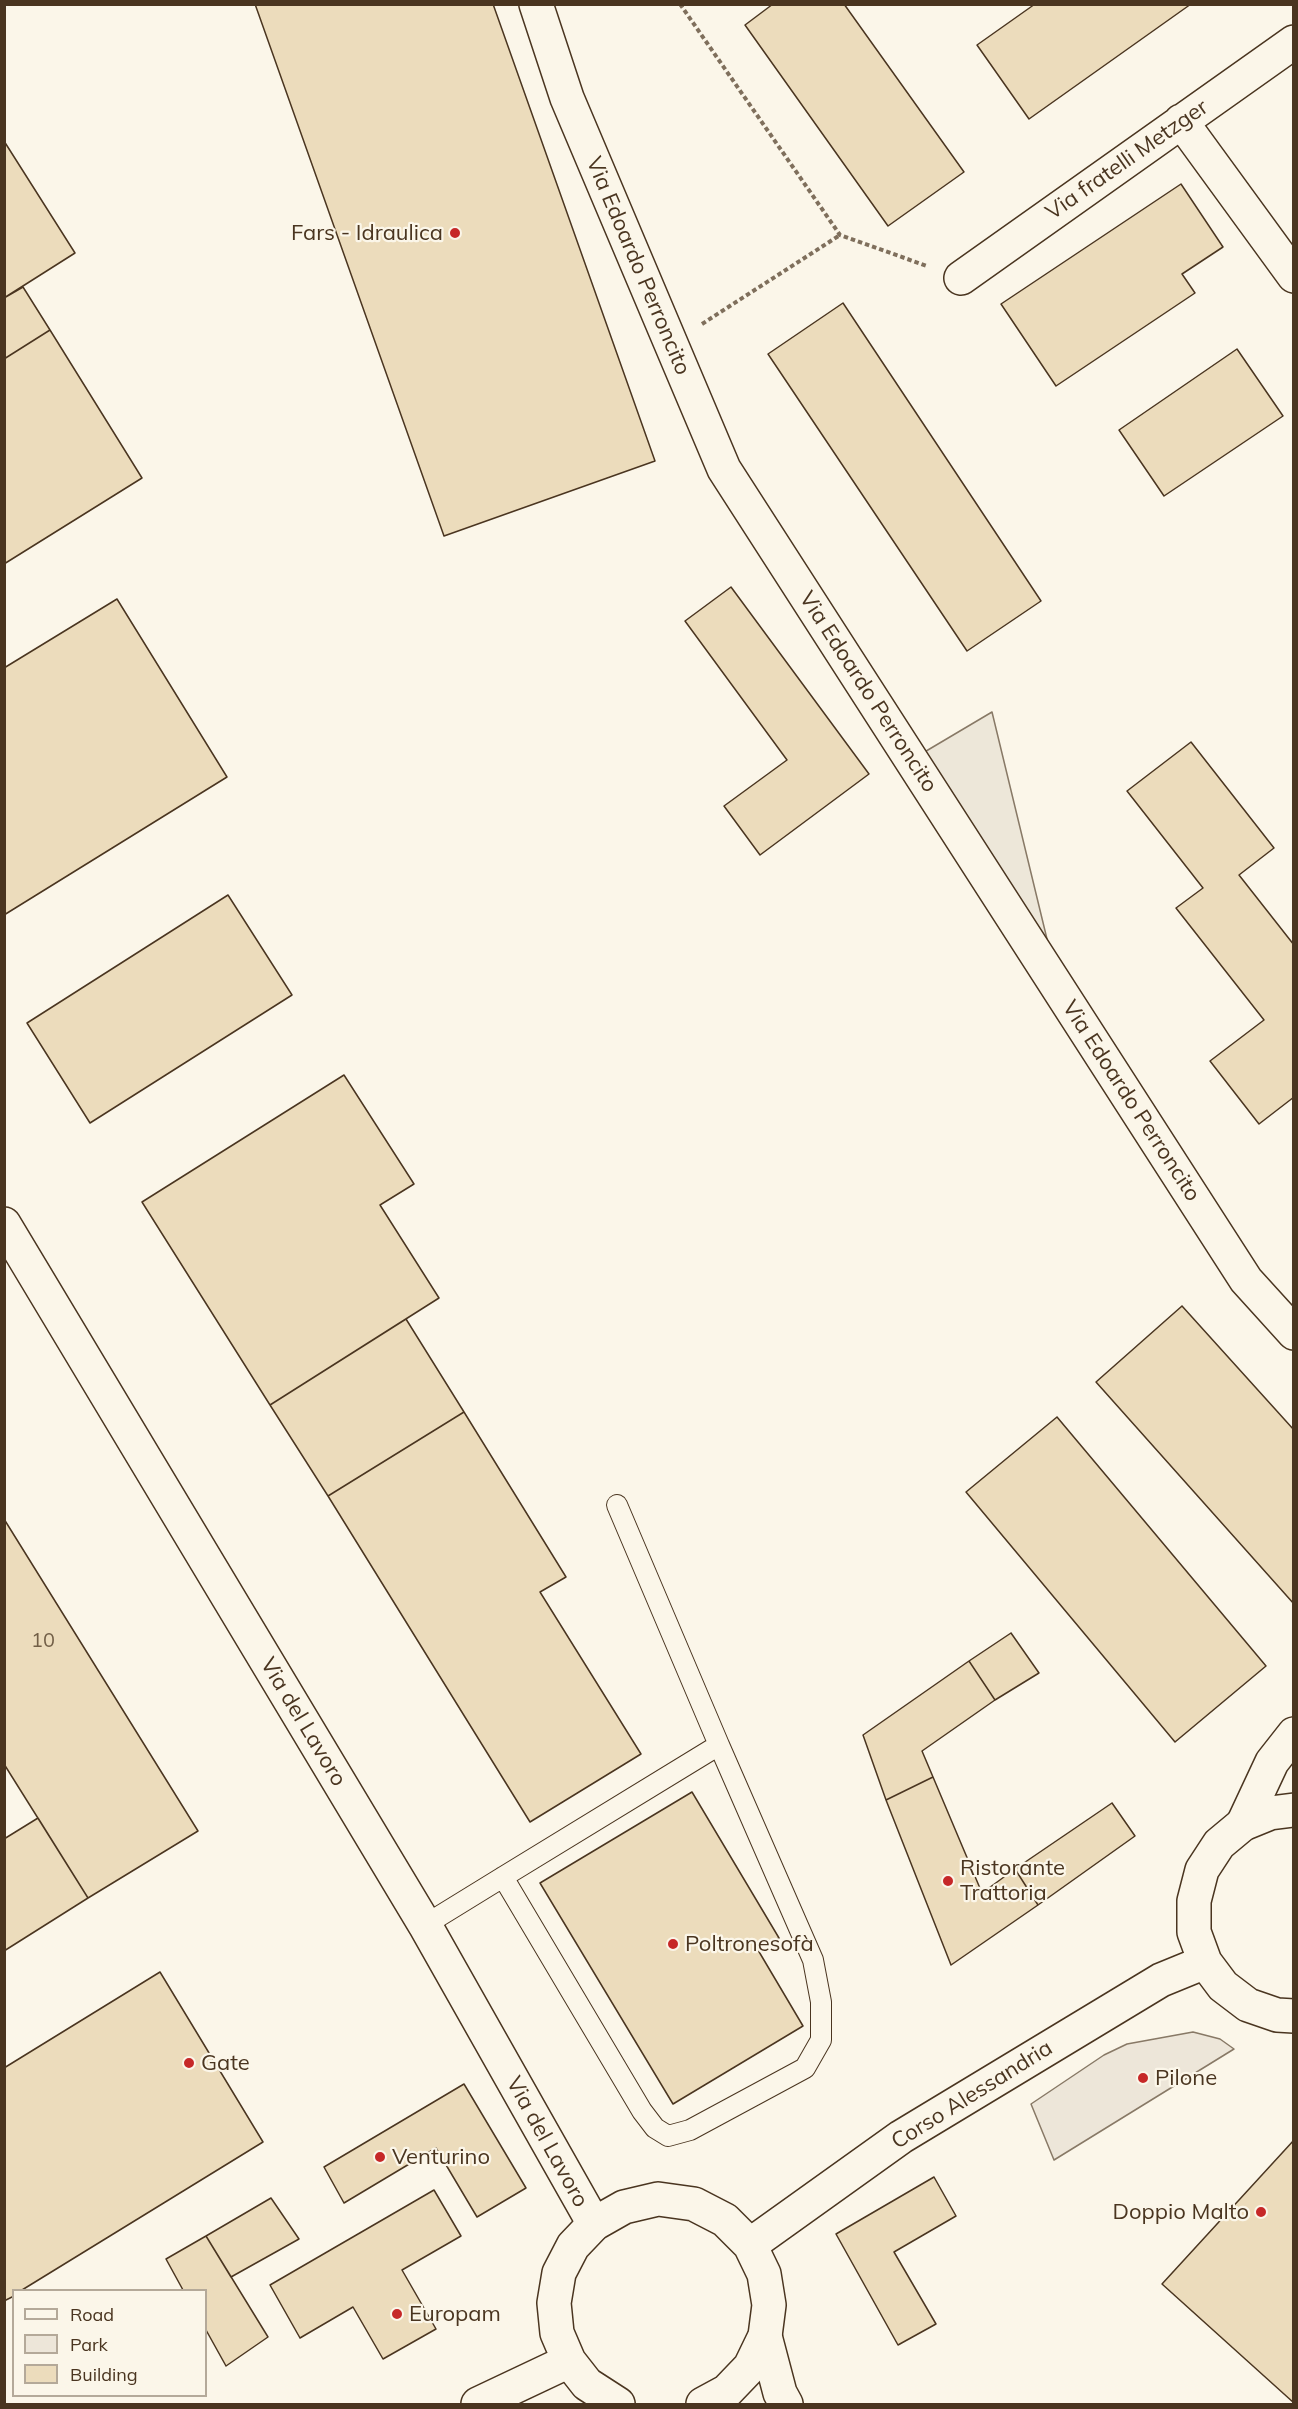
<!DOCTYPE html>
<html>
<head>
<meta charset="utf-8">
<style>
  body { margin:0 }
  #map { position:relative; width:1298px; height:2409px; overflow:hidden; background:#fbf6e9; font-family:Mulish,sans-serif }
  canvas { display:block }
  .frame { position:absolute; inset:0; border:6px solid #4a3520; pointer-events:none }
  .legend { position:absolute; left:12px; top:2289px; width:195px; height:108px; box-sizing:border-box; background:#fbf6e9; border:2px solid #b4a999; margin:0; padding:8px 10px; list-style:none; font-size:18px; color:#4a3520 }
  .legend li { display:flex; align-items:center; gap:12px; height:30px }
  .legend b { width:30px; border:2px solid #b4a999 }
</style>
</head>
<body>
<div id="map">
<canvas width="1298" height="2409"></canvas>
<div class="frame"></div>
<ul class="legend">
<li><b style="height:8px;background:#fbf6e9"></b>Road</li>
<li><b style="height:16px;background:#ede6d9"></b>Park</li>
<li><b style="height:16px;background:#ecdcbc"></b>Building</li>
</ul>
</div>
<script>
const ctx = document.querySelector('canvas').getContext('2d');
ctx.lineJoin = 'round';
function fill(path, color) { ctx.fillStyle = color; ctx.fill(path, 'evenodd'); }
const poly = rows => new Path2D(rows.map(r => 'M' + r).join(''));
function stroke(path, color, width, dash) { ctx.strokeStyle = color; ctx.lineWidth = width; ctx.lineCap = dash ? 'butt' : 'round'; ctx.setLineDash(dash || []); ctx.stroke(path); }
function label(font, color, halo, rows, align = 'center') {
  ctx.font = font + ' Mulish,sans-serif'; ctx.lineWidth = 4.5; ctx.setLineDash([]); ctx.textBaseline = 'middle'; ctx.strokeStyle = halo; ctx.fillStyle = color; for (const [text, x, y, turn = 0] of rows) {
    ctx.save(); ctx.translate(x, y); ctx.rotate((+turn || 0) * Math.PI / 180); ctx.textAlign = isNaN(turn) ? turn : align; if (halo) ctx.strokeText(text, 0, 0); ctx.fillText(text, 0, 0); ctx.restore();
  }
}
const green = poly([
  [1193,2032,1220,2039,1234,2049,1054,2160,1031,2104,1104,2055,1127,2044,1193,2032]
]);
fill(green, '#ede6d9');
stroke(green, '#887966', 1.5);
const parking = poly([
  [992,712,1055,972,911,760,992,712]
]);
fill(parking, '#ede7d9');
stroke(parking, '#887966', 1.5);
const building = poly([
  [255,4,493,4,655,461,444,536,255,4],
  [773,4,844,4,964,172,888,226,745,25,773,4],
  [1035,4,1191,4,1029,119,977,45,1035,4],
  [4,141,75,253,4,298,4,141],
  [1181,184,1223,247,1182,274,1195,293,1056,386,1001,304,1181,184],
  [23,287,50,330,4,359,4,298,23,287],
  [843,303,1041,601,967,651,768,354,843,303],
  [50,330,142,478,4,564,4,359,50,330],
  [1237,349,1283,416,1164,496,1119,430,1237,349],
  [731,587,869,774,760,855,724,806,787,760,685,621,731,587],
  [117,599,227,777,4,915,4,668,117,599],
  [1191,742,1274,848,1239,875,1294,945,1294,1097,1259,1124,1210,1061,1264,1020,1176,908,1203,888,1127,791,1191,742],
  [228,895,292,995,90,1123,27,1023,228,895],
  [344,1075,414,1184,380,1205,439,1298,270,1405,142,1202,344,1075],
  [1182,1306,1294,1430,1294,1604,1096,1382,1182,1306],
  [406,1319,464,1412,328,1496,270,1405,406,1319],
  [464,1412,566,1577,540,1592,641,1754,530,1822,328,1496,464,1412],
  [1057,1417,1266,1666,1175,1742,966,1492,1057,1417],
  [4,1519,198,1831,88,1898,4,1764,4,1519],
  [1011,1633,1039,1673,995,1700,969,1661,1011,1633],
  [969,1661,995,1700,922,1751,933,1777,886,1800,863,1735,969,1661],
  [933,1777,982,1893,1015,1869,1038,1905,951,1965,886,1800,933,1777],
  [692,1792,779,1938,758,1950,803,2026,673,2104,540,1883,692,1792],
  [1112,1803,1135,1836,1038,1905,1015,1869,1112,1803],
  [38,1818,88,1898,4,1951,4,1839,38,1818],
  [160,1972,263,2142,22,2290,14,2290,14,2296,4,2301,4,2068,160,1972],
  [464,2084,526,2188,477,2217,436,2148,344,2203,324,2167,464,2084],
  [1294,2140,1294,2403,1162,2284,1294,2140],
  [934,2177,956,2216,894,2252,936,2324,898,2345,836,2234,934,2177],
  [434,2190,461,2236,402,2270,436,2329,383,2359,353,2307,300,2338,270,2285,434,2190],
  [271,2198,299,2239,231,2277,206,2236,271,2198],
  [206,2236,268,2337,226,2366,206,2330,206,2290,183,2290,166,2259,206,2236]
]);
fill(building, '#ecdcbc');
stroke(building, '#4a3520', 1.5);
const lane = poly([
  [617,1505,719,1745],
  [425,1925,503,1877,719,1745,813,1960,821,2002,821,2040,805,2068,690,2130,668,2136,655,2128,642,2111,503,1877]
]);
const street = poly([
  [536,4,567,98,724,469,1246,1280,1294,1333],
  [1181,121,1294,276],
  [961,278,1294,42],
  [4,1224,425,1925,594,2224],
  [1243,1824,1272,1762,1294,1734]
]);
const secondary = poly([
  [765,2336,780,2393,786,2404]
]);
const primary = poly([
  [1294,1810,1270,1813,1243,1824,1219,1844,1202,1870,1194,1901,1194,1932,1205,1962,1223,1986,1248,2005,1277,2015,1294,2016],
  [750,2245,901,2137,1161,1980,1205,1962],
  [478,2404,569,2361],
  [618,2404,587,2384,569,2361,557,2333,554,2303,559,2273,573,2246,594,2224,624,2207,658,2199,694,2204,725,2220,750,2245,764,2274,769,2305,765,2336,750,2367,727,2391,703,2404]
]);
stroke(lane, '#4a3520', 22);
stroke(street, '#4a3520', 36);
stroke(secondary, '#4a3520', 36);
stroke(primary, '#4a3520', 36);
stroke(poly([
  [680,4,840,235,927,266],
  [702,324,840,235]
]), '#7f6f5c', 4, [4.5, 3]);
stroke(lane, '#fbf6e9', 20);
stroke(street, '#fbf6e9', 33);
stroke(secondary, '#fbf6e9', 33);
stroke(primary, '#fbf6e9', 33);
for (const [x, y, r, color] of [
  [455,233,6,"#c62828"],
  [948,1881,6,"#c62828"],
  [673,1944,6,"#c62828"],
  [189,2063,6,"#c62828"],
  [1143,2078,6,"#c62828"],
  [380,2157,6,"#c62828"],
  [1261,2212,6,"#c62828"],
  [397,2314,6,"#c62828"]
]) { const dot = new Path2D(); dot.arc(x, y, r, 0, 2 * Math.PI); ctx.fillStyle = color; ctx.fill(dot); stroke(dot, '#fbf6e9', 2); }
label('20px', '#725f47', null, [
  ["10",43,1641]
]);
label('22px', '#4a3520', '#fbf6e9', [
  ["Via fratelli Metzger",1127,160,-35],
  ["Via Edoardo Perroncito",638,266,67],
  ["Via Edoardo Perroncito",868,692,57],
  ["Via Edoardo Perroncito",1131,1101,57],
  ["Via del Lavoro",303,1722,59],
  ["Corso Alessandria",972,2095,-32],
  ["Via del Lavoro",547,2142,61]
]);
label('22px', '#4a3520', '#fbf6e9', [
  ["Fars - Idraulica",443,233,"right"],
  ["Ristorante",960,1868],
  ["Trattoria",960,1893],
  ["Poltronesofà",685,1944],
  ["Gate",201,2063],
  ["Pilone",1155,2078],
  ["Venturino",392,2157],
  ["Doppio Malto",1249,2212,"right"],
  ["Europam",409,2314]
], 'left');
</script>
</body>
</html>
